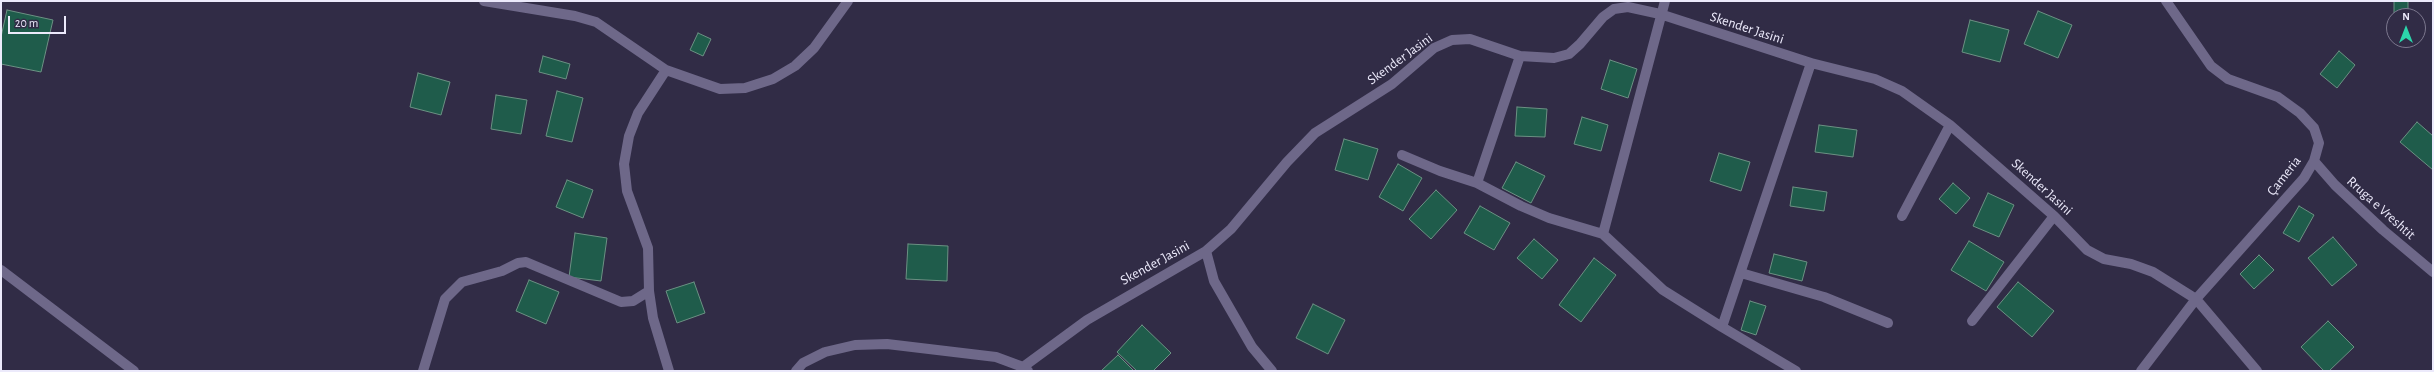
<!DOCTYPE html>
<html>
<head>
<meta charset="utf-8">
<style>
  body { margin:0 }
  #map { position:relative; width:2434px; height:372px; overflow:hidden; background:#312c46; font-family:"Alegreya Sans",sans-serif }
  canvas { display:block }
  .frame { position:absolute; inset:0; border:2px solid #eceafb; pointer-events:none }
  .north { position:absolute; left:2386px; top:8px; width:40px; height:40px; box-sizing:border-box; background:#312c46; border:1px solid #7c788e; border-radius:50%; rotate:0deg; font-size:11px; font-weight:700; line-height:16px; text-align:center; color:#eceafb }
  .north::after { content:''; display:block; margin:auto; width:14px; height:18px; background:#2cd5ab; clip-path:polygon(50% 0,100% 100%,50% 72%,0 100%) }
  .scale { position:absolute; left:8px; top:16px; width:58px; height:18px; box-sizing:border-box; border:2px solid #eceafb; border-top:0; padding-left:5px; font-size:12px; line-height:14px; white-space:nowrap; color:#eceafb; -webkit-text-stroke:3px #312c46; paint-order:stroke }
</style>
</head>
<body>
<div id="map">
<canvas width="2434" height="372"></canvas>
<div class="frame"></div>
<div class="north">N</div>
<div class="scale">20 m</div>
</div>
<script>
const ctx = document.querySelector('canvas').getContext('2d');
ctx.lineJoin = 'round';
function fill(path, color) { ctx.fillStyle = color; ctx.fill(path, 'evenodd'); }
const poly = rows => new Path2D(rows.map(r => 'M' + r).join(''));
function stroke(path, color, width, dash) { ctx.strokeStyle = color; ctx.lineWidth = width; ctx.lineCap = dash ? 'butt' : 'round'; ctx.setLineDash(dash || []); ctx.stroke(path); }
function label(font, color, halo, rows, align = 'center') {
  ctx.font = font + ' "Alegreya Sans",sans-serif'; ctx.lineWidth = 3; ctx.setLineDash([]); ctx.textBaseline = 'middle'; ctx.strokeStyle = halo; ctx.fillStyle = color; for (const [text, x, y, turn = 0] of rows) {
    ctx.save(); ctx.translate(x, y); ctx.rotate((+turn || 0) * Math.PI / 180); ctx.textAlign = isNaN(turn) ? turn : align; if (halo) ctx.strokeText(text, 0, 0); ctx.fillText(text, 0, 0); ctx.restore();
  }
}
const building = poly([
  [2394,1,2408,1,2408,14,2394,14,2394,1],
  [7,10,53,20,41,72,1,64,1,37,7,10],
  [2038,11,2072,25,2058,58,2024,44,2038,11],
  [1970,20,2009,30,2000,62,1962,52,1970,20],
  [698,33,711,39,703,56,690,50,698,33],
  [2339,51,2355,65,2337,88,2320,74,2339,51],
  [543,56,570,64,566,79,539,72,543,56],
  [1610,60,1637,69,1628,98,1601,89,1610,60],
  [418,73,450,82,441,115,410,107,418,73],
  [557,91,583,98,572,142,546,136,557,91],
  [496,95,527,100,521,134,491,129,496,95],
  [1517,107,1547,109,1545,137,1515,136,1517,107],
  [1582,117,1608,125,1601,151,1574,144,1582,117],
  [2417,122,2433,136,2433,170,2400,142,2417,122],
  [1819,125,1857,130,1853,157,1815,152,1819,125],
  [1344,139,1378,149,1368,180,1335,170,1344,139],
  [1719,153,1750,162,1741,191,1710,181,1719,153],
  [1516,162,1545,176,1531,203,1502,188,1516,162],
  [1398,164,1422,178,1403,211,1379,197,1398,164],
  [567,180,593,190,583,218,556,207,567,180],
  [1953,183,1970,198,1956,214,1939,199,1953,183],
  [1793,187,1827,192,1824,211,1790,206,1793,187],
  [1436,190,1457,210,1431,239,1409,219,1436,190],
  [1988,193,2014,205,1999,237,1973,226,1988,193],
  [1480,206,1510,223,1494,250,1464,233,1480,206],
  [2299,206,2314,215,2299,242,2283,233,2299,206],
  [575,233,607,238,601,281,569,277,575,233],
  [2333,237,2357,265,2332,286,2308,258,2333,237],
  [1534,239,1558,260,1542,279,1517,258,1534,239],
  [1969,241,2004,262,1986,291,1951,270,1969,241],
  [908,244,948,246,947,281,906,279,908,244],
  [1774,254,1807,262,1802,281,1769,273,1774,254],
  [2259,255,2274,270,2254,289,2240,274,2259,255],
  [1594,258,1616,275,1581,322,1559,305,1594,258],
  [529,280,559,292,546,324,516,311,529,280],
  [694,282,705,313,677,323,666,291,694,282],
  [2018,282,2054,311,2032,337,1997,307,2018,282],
  [1750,301,1766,306,1756,335,1741,330,1750,301],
  [1313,304,1345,320,1328,354,1296,338,1313,304],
  [2328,321,2354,347,2329,371,2324,371,2301,347,2328,321],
  [1142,325,1171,353,1153,371,1137,371,1117,352,1142,325],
  [1118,355,1134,371,1101,371,1118,355]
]);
fill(building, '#1f5c4b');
stroke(building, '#6b9183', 1);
stroke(poly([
  [484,1,575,16,596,22,666,70,720,89,745,88,773,79,795,66,814,48,848,1],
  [1520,56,1477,183,1521,206,1549,218,1603,234,1663,290,1722,327],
  [666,70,638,113,629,136,624,164,627,191,648,248,649,291,653,318,669,371],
  [1402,155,1440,171,1477,183],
  [2314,161,2335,185,2383,230,2433,272],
  [1902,216,1950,125],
  [1603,234,1665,1],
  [1206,251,1214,281,1252,347,1272,371],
  [1,270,134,371],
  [1741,273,1824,297,1888,323],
  [1972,321,2054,216],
  [423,371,445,299,462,282,502,271,518,263,526,262,621,302,633,301,649,291],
  [796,371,803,363,825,352,855,345,887,344,996,357,1023,367,1028,371],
  [1021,371,1023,367,1087,320,1206,251,1231,229,1287,162,1315,133,1392,84,1434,48,1452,40,1470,39,1520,56,1554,58,1569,54,1580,44,1603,17,1614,9,1628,7,1660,14,1811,63,1875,79,1902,91,1950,125,2054,216,2087,250,2104,259,2131,264,2153,272,2196,299,2257,371],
  [1796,371,1722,327,1811,63],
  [2141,371,2196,299,2304,178,2314,161,2319,143,2314,128,2300,113,2278,97,2228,79,2211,66,2166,1]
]), '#6e6889', 10);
label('14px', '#eceafb', '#312c46', [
  ["Skender Jasini",1747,28,18],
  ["Skender Jasini",1400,59,-36],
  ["Çameria",2284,176,-52],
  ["Skender Jasini",2042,187,42],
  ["Rruga e Vreshtit",2381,208,42],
  ["Skender Jasini",1155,263,-29]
]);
</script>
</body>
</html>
